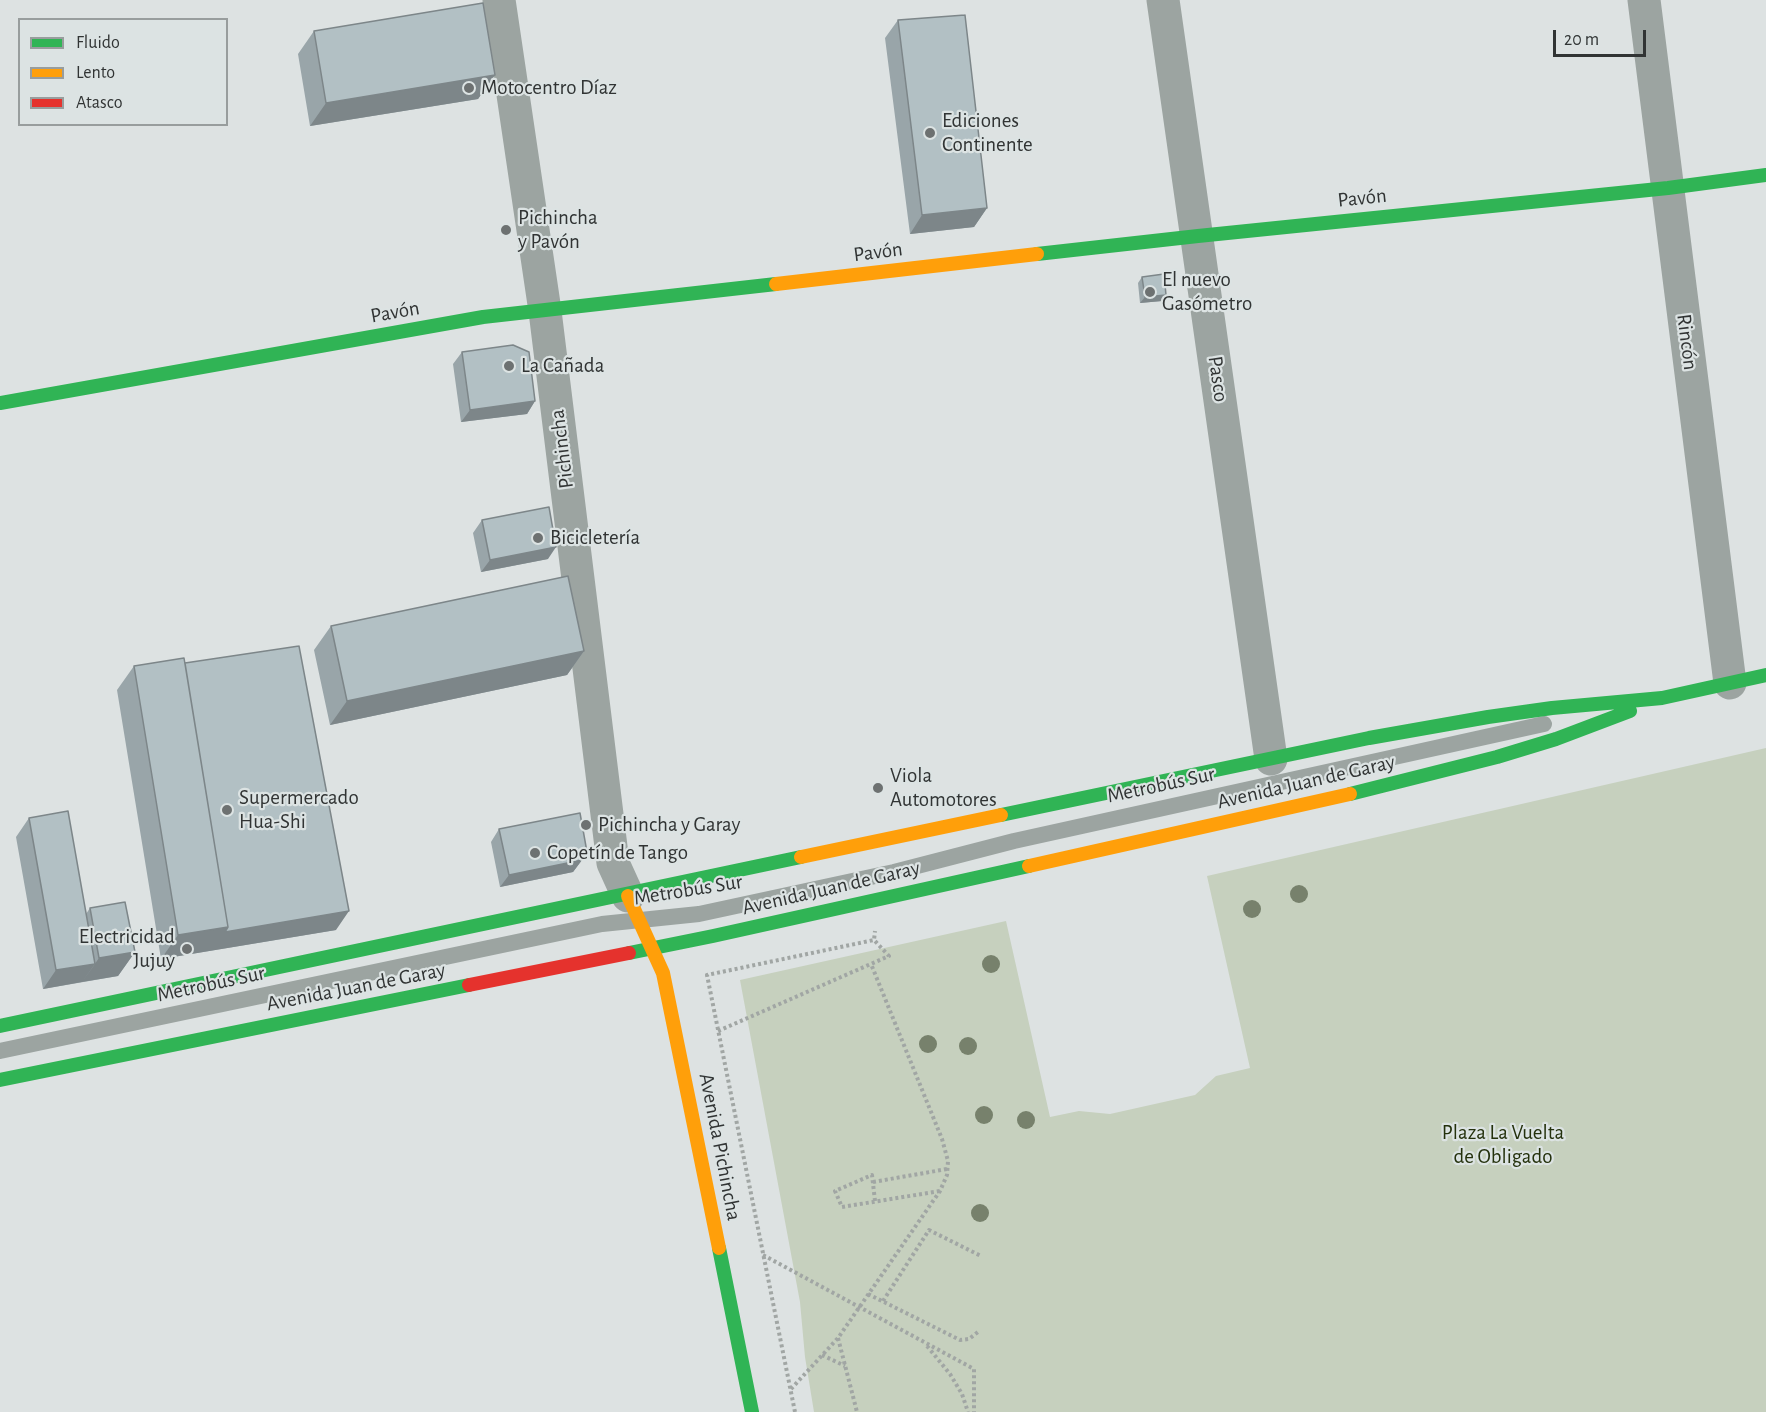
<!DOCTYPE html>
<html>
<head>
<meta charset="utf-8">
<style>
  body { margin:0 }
  #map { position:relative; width:1766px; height:1412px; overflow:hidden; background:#dde2e2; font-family:"Alegreya Sans",sans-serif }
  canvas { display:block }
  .legend { position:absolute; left:18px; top:18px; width:210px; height:108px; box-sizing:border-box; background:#dce3e3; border:2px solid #989d9d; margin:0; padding:8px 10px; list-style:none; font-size:18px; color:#313434 }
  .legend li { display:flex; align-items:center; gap:12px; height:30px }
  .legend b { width:30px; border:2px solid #989d9d }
  .scale { position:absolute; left:1553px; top:30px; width:93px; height:27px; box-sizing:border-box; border:3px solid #313434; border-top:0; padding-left:8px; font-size:18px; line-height:21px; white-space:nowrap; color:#313434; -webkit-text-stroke:4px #dce3e3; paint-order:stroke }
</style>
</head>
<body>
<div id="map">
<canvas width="1766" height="1412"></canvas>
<ul class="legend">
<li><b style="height:8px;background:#30b455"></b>Fluido</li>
<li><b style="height:8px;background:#ff9f0a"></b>Lento</li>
<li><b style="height:8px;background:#e5322d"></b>Atasco</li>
</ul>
<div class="scale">20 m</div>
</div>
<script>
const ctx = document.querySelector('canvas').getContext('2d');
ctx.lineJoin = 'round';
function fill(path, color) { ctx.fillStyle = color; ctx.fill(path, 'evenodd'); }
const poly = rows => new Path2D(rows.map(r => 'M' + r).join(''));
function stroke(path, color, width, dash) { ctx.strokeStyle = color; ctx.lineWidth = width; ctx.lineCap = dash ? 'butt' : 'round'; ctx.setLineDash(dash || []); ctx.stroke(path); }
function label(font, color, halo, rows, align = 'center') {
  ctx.font = font + ' "Alegreya Sans",sans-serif'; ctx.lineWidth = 4.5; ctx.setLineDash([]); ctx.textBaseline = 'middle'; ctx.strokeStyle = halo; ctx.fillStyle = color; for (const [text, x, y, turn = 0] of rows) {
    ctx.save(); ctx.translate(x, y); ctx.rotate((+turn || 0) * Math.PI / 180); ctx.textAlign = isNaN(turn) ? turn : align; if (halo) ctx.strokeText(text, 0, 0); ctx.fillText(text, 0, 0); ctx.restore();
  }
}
fill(poly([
  [1766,748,1766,1412,814,1412,805,1357,800,1302,740,980,1006,921,1050,1117,1079,1111,1110,1114,1195,1095,1216,1076,1250,1068,1207,876]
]), '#c6d0be');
stroke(poly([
  [718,1031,889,956,874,940],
  [873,1182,947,1169],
  [875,1201,872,1175,835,1191,842,1207,940,1191],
  [763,1255,974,1369,974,1412],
  [868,1294,960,1340,969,1339,978,1332],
  [883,1301,929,1230,981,1256],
  [838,1338,857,1412],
  [927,1346,950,1374,962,1394,968,1412],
  [822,1355,845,1366],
  [791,1389,838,1338,940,1191,947,1175,948,1161,942,1139,871,964],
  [795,1412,707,975,874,940,875,931]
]), '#a1a6a4', 4, [3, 3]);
stroke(poly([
  [0,1051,602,924,699,914,894,872,1014,841,1544,724]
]), '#9ca4a1', 16);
stroke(poly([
  [499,0,545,311,613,863,628,896],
  [1163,0,1271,759],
  [1644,0,1730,683]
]), '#9ca4a1', 33);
stroke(poly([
  [1037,254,1198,236,1668,188,1766,175],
  [0,403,483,317,776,284],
  [1350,794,1497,757,1556,739,1630,711],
  [1001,815,1369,738,1488,717,1552,708,1662,698,1766,675],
  [629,953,713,936,1029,866],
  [0,1026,801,857],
  [0,1080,469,985],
  [719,1248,752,1412]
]), '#30b455', 14);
stroke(poly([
  [776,284,1037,254],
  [801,857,1001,815],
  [1029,866,1350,794],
  [628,896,663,973,719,1248]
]), '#ff9f0a', 14);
stroke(poly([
  [469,985,629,953]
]), '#e5322d', 14);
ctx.fillStyle = '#77816c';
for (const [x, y] of [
  [1299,894],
  [1252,909],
  [991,964],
  [928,1044],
  [968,1046],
  [984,1115],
  [1026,1120],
  [980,1213]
]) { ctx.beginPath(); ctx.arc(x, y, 9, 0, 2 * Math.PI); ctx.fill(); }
fill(poly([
  [898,20,987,208,974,227,910,234,885,38],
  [314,31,495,75,478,99,310,126,298,54],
  [1142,277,1162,301,1140,303,1138,283],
  [462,352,535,401,527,414,461,422,453,364],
  [482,520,548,559,481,572,473,533],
  [331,626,584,651,567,675,330,725,314,650],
  [185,663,336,930,161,959,117,690,134,666],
  [29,818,86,914,90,908,135,952,118,976,43,989,16,837],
  [499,829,582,860,573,872,500,887,491,842]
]), '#99a5a9');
fill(poly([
  [495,75,478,99,310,126,326,103],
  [987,208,974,227,910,234,922,215],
  [1166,295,1162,301,1140,303,1145,297],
  [535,401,527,414,461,422,470,410],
  [556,547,548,559,481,572,490,560],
  [584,651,567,675,330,725,347,701],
  [582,860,573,872,500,887,509,875],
  [349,911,336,930,161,959,178,935,228,927],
  [135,952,118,976,82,982,99,958],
  [95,964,82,982,43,989,56,970]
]), '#7d8689');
const building = poly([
  [483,3,495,75,326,103,314,31,483,3],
  [965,15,987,208,922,215,898,20,965,15],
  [1164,274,1166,295,1145,297,1142,277,1164,274],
  [513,345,529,352,535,401,470,410,462,352,513,345],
  [549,507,556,547,490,560,482,520,549,507],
  [568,576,584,651,347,701,331,626,568,576],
  [299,646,349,911,225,932,228,927,185,663,299,646],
  [184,658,228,927,178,935,134,666,184,658],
  [68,811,95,964,56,970,29,818,68,811],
  [580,813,587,852,582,860,509,875,499,829,580,813],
  [125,902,135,952,99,958,90,908,125,902]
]);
fill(building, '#b2c0c4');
stroke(building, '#7d8689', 1.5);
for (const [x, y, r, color] of [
  [469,88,6,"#6d7171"],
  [930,133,6,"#6d7171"],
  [506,230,6,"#6d7171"],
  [1150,292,6,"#6d7171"],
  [509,366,6,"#6d7171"],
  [538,538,6,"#6d7171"],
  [878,788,6,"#6d7171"],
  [227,810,6,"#6d7171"],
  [586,825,6,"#6d7171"],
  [535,853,6,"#6d7171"],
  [187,949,6,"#6d7171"]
]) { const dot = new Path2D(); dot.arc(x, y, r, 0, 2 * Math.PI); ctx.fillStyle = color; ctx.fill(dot); stroke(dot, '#dce3e3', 2); }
label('21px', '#313434', '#dce3e3', [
  ["Motocentro Díaz",481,88],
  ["Ediciones",942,121],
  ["Continente",942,145],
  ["Pichincha",518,218],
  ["y Pavón",518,242],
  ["El nuevo",1162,280],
  ["Gasómetro",1162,304],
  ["La Cañada",521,366],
  ["Bicicletería",550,538],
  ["Viola",890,776],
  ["Automotores",890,800],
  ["Supermercado",239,798],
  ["Hua-Shi",239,822],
  ["Pichincha y Garay",598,825],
  ["Copetín de Tango",547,853],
  ["Electricidad",175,937,"right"],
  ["Jujuy",175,961,"right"]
], 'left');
label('21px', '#313434', '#dce3e3', [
  ["Pavón",1362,198,-6],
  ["Pavón",878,252,-7],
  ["Pavón",395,312,-10],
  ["Rincón",1687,342,83],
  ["Pasco",1218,379,82],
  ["Pichincha",562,449,-97],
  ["Avenida Juan de Garay",1306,782,-13],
  ["Metrobús Sur",1161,785,-12],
  ["Avenida Juan de Garay",831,888,-13],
  ["Metrobús Sur",688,890,-9],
  ["Metrobús Sur",211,984,-12],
  ["Avenida Juan de Garay",356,987,-11],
  ["Avenida Pichincha",720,1147,79]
]);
label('21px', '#24310c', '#dce3e3', [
  ["Plaza La Vuelta",1503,1133],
  ["de Obligado",1503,1157]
]);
</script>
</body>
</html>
